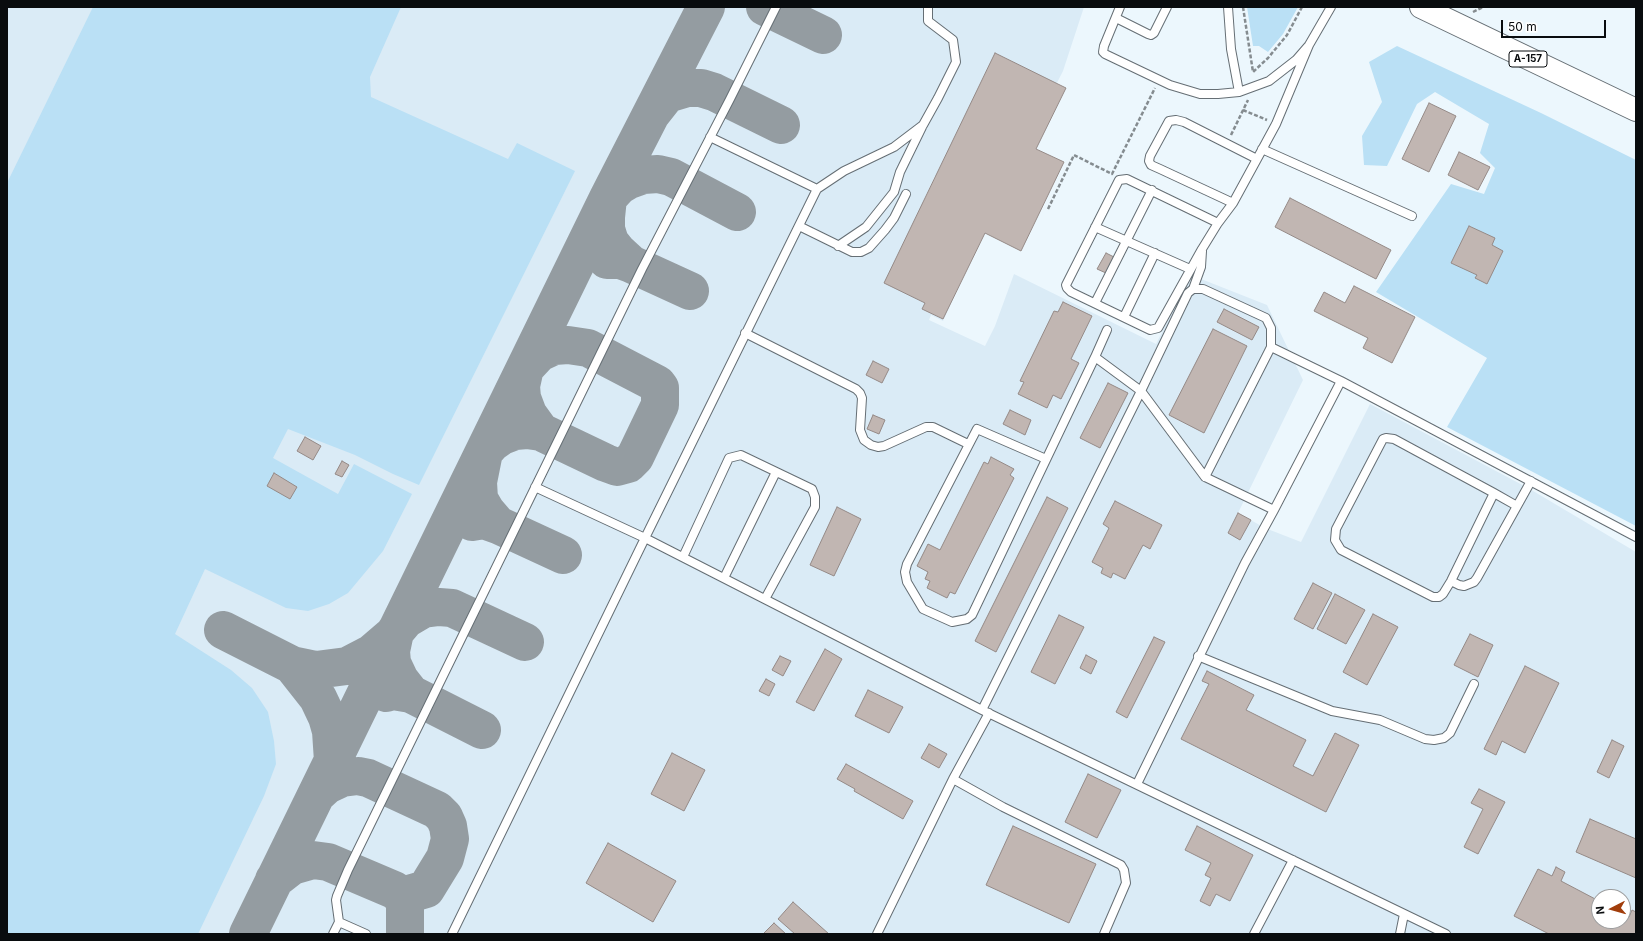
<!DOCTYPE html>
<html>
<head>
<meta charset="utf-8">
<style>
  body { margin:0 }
  #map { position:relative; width:1643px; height:941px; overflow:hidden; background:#ecf7fd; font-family:Inter,sans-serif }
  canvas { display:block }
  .frame { position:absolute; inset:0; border:8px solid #090c0e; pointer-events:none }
  .north { position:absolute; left:1591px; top:889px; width:40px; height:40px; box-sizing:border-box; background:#fff; border:1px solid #9d9e9f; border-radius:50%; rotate:264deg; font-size:11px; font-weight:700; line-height:16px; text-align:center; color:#090c0e }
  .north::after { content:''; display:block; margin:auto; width:14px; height:18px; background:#a13d0b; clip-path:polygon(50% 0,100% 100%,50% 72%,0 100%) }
  .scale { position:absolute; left:1501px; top:20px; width:105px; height:18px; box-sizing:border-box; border:2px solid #090c0e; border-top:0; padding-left:5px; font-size:12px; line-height:14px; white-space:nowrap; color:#090c0e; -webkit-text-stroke:3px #fff; paint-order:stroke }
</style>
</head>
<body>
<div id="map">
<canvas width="1643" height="941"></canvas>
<div class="frame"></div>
<div class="north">N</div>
<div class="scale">50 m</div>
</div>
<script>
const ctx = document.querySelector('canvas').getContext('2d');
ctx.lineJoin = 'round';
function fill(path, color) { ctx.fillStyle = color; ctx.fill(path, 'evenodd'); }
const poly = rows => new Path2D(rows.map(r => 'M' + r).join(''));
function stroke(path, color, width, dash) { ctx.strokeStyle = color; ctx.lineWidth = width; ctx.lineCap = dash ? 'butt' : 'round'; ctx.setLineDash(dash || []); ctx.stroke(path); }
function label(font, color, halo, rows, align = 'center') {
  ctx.font = font + ' Inter,sans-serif'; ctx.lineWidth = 3; ctx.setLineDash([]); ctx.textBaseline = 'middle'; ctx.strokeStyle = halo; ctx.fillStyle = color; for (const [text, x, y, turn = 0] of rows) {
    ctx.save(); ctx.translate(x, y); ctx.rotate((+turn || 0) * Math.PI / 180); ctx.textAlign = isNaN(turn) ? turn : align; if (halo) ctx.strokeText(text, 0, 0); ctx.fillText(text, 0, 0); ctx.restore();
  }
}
fill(poly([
  [7,7,1084,7,1063,71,1035,126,953,184,935,176,923,202,987,222,943,321,931,315,929,320,985,346,995,326,1014,274,1156,344,1191,275,1267,305,1303,380,1238,513,1265,528,1301,542,1370,404,1528,488,1636,552,1636,934,7,934],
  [1599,897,1623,897,1623,921,1599,921]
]), '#daebf6');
fill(poly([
  [93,7,401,7,370,77,371,97,508,159,517,143,575,171,419,485,393,474,355,455,288,429,273,458,338,494,354,464,412,494,383,551,348,593,329,604,308,611,286,608,205,569,175,634,231,670,252,688,268,712,274,741,276,764,264,796,198,934,7,934,7,183],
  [1247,7,1298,7,1283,34,1268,52,1259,46,1253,46],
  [1397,46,1541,113,1636,160,1636,526,1447,427,1487,358,1376,292,1451,184,1484,194,1495,168,1480,153,1489,124,1435,92,1417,104,1387,166,1364,165,1362,136,1382,102,1369,62]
]), '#bae0f5');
stroke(poly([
  [765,7,823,35],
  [652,113,667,94,687,88,701,88,714,92,781,125],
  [607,260,620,260,631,264,690,291],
  [631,264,618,252,610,242,606,229,606,217,608,198,619,186,629,180,643,175,658,174,671,177,737,212],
  [472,522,484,520,498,525,563,555],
  [498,525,486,511,479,499,478,482,484,452,492,443,502,436,515,431,527,430,541,432,606,463,617,467,628,464,635,457,660,405,660,388,657,384,588,348,568,345,554,346,539,353,525,368,521,386,522,398,528,414,541,432],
  [223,630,292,665,318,698,327,717,331,731,333,761],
  [292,665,316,670,347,666,372,653,393,635],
  [386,693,393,691,411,694,482,730],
  [411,694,400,680,392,663,391,651,395,632,406,619,423,609,439,607,452,608,525,642],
  [316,795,327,785,342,778,358,776,368,778,437,810,444,817,448,826,450,839,445,858,426,889,402,896],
  [274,880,292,866,313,860,328,862,394,890,402,896,405,903,405,934],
  [248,934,608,198,706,7]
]), '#949ca1', 38);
const building = poly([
  [995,53,1066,88,1036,149,1064,162,1021,251,985,233,943,319,922,309,925,303,884,283,995,53],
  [1429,103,1456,116,1429,172,1402,159,1429,103],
  [1459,152,1490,167,1478,190,1448,175,1459,152],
  [1290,198,1391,250,1376,279,1275,227,1290,198],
  [1469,226,1495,238,1492,245,1503,251,1487,284,1475,278,1477,275,1451,263,1469,226],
  [1106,253,1114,257,1106,273,1097,269,1106,253],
  [1354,286,1415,317,1392,363,1363,348,1368,338,1314,311,1324,292,1345,303,1354,286],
  [1063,302,1092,316,1071,359,1079,363,1061,399,1053,395,1047,408,1018,394,1024,382,1020,381,1054,311,1058,312,1063,302],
  [1224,309,1259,327,1252,340,1217,322,1224,309],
  [1213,329,1247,346,1204,433,1169,415,1213,329],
  [873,361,889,369,882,383,866,375,873,361],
  [1108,383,1128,393,1100,448,1080,438,1108,383],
  [1010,410,1031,420,1025,435,1003,424,1010,410],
  [873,415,885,420,879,434,867,429,873,415],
  [305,437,321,446,313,460,297,451,305,437],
  [991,457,1014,469,1010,475,1014,478,955,594,950,592,947,598,927,588,930,581,925,579,928,572,917,566,928,544,940,550,984,462,988,464,991,457],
  [342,461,349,465,342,477,335,474,342,461],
  [274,473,297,487,290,499,267,486,274,473],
  [1047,497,1068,508,996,652,975,641,1047,497],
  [1115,501,1162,525,1150,549,1143,545,1125,579,1113,573,1111,578,1101,573,1103,568,1092,562,1109,528,1103,524,1115,501],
  [837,507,861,519,834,576,810,565,837,507],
  [1238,513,1251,520,1240,540,1228,533,1238,513],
  [1313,583,1332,593,1313,629,1294,619,1313,583],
  [1335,594,1365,610,1346,644,1317,629,1335,594],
  [1373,614,1398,627,1367,685,1343,672,1373,614],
  [1059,615,1084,627,1055,684,1031,672,1059,615],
  [1470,634,1493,645,1478,677,1454,665,1470,634],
  [1154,637,1165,642,1127,718,1116,712,1154,637],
  [825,649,842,659,814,711,796,702,825,649],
  [1086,655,1097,661,1091,674,1080,668,1086,655],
  [780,656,791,661,783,676,772,670,780,656],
  [1525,666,1559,683,1525,753,1502,741,1496,755,1484,749,1525,666],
  [1207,671,1254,695,1246,710,1306,740,1293,766,1313,776,1335,733,1359,745,1326,812,1181,739,1209,684,1202,681,1207,671],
  [766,679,775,684,769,696,759,691,766,679],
  [868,690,903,707,889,733,855,716,868,690],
  [1612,740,1624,746,1609,778,1597,772,1612,740],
  [929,744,947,754,939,768,921,758,929,744],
  [672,753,705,770,684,811,651,794,672,753],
  [846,764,913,801,903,819,854,791,855,789,837,779,846,764],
  [1088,774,1121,790,1097,838,1065,822,1088,774],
  [1479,789,1505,802,1478,854,1464,847,1483,809,1471,803,1479,789],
  [1590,819,1636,839,1636,878,1576,852,1590,819],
  [1013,826,1096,864,1069,923,986,885,1013,826],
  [1197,826,1253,855,1230,901,1216,894,1210,906,1200,901,1211,878,1205,875,1211,863,1185,850,1197,826],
  [608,843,676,881,653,922,586,883,608,843],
  [1556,867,1565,872,1561,881,1599,901,1599,921,1623,921,1623,914,1629,917,1632,910,1636,912,1636,934,1549,934,1514,916,1538,869,1552,876,1556,867],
  [793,902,829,934,795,934,778,919,793,902],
  [774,923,786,934,763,934,774,923]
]);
fill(building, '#c1b6b2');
stroke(building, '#958a87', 1);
const lane = poly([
  [928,7,928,21,953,40,956,62,938,98,923,125,894,147,844,171,817,189,645,538,982,710],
  [1120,7,1104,46,1103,52,1105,54,1170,85,1200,94,1218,94,1239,92,1269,81,1296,60,1309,45,1331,7],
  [1228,7,1231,49,1239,92],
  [1116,18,1148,34,1151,35,1154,33,1167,7],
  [710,137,817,189],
  [1262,149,1412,216],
  [1257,159,1184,122,1176,120,1169,121,1150,156,1149,161,1151,165,1160,169,1233,203,1257,159,1276,124,1309,45],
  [1218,223,1127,179,1119,180,1066,285,1067,288,1071,292,1150,330,1158,328,1202,249,1218,223,1233,203],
  [799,226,852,252,861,252,869,248,885,230,894,218,906,194],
  [1095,227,1190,269],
  [838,246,866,227,894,192,900,172,922,127],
  [1193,289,1201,267,1202,251],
  [1095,303,1152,190],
  [1124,317,1155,253],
  [745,333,856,389,860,393,862,398,860,430,864,440,871,445,878,447,884,446,926,427,933,427,968,444],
  [1271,347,1271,328,1266,318,1203,289,1193,289,1188,293,1141,391,982,710,1446,934],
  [1095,357,1107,330],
  [1046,459,977,429,907,564,905,572,907,582,923,609,952,622,967,619,972,615,1095,357,1141,391,1205,477,1271,347,1341,381,1636,537],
  [1205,477,1274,510],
  [1494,493,1451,581,1443,594,1439,597,1433,597,1341,550,1335,540,1336,529,1383,439,1386,438,1394,439,1494,493,1517,506],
  [683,557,729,458,741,455,812,489,815,497,815,507,765,599],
  [724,578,776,472],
  [1451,581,1459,585,1464,586,1474,582,1477,578,1531,481],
  [1198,656,1332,711,1380,720,1425,739,1434,740,1444,738,1450,733,1474,684],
  [953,779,1003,807,1121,865,1124,870,1126,883,1104,934],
  [1137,784,1245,563,1274,510,1341,381],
  [339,922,366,934],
  [333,934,339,922,336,900,337,896,348,870,642,269,730,99,776,7],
  [452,934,645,538,535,487],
  [877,934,953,779,989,713],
  [1254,934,1293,860],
  [1400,934,1404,914]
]);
const primary = poly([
  [1421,7,1636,110]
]);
stroke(lane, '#656e74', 10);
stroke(primary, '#656e74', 24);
stroke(poly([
  [1243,7,1253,72,1268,58,1287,35,1302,7],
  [1473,12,1483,7],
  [1243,110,1267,120],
  [1231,135,1248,100],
  [1048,209,1074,155,1112,174,1155,88]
]), '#858c90', 2.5, [4, 2]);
stroke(lane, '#fff', 8);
stroke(primary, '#fff', 22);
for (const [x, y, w] of [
  [1528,59,38]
]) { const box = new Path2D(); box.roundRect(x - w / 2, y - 8, w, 16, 3); ctx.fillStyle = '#fff'; ctx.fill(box); stroke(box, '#090c0e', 1); }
label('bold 10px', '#090c0e', null, [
  ["А-157",1528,59]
]);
</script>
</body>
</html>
